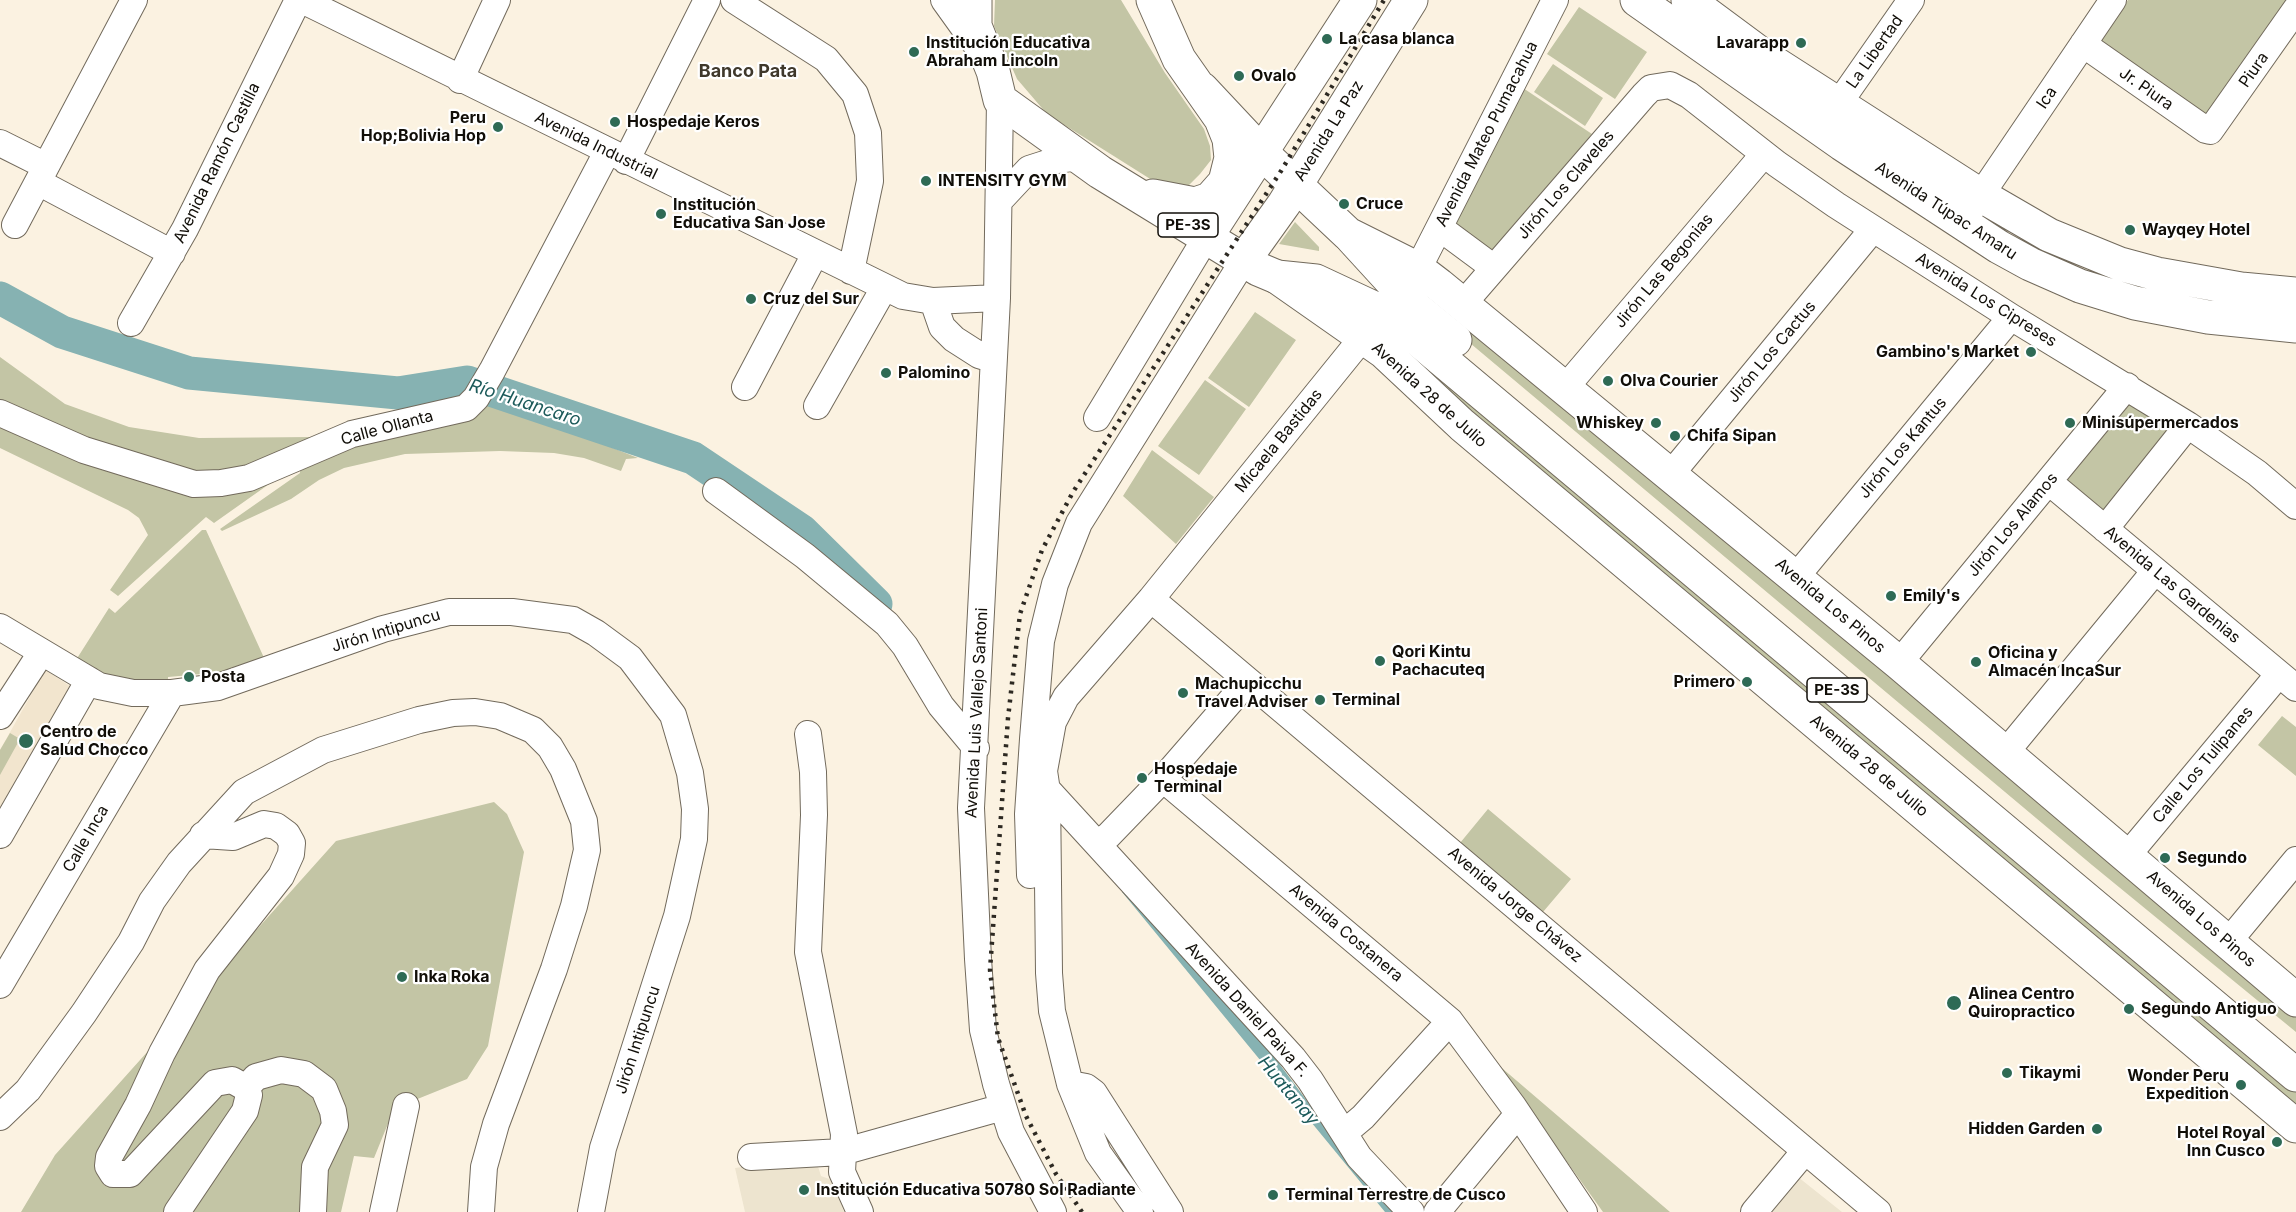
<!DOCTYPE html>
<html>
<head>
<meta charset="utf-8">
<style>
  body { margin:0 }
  canvas { display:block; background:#fbf2e1 }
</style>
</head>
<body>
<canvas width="2296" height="1212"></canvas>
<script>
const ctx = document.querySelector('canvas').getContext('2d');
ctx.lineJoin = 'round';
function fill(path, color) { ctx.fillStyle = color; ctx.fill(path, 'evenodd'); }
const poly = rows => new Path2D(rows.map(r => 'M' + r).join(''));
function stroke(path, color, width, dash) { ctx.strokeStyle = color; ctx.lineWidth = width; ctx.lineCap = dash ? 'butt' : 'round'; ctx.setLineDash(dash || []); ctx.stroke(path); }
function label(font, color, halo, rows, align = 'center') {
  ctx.font = font + ' Inter,sans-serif'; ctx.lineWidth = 4.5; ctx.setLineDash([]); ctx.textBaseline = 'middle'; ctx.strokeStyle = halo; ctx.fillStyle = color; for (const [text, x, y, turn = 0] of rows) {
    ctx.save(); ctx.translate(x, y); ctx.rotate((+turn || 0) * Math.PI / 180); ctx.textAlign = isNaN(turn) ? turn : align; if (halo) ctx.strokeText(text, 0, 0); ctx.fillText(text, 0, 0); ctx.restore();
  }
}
fill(poly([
  [45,670,76,690,0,825,0,750]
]), '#f2e5ce');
fill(poly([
  [815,1157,821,1176,832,1180,844,1212,745,1212,735,1168],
  [1793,1173,1842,1212,1760,1212]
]), '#ede4cf');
fill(poly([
  [995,0,1121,0,1165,73,1204,129,1210,146,1211,160,1200,174,1189,185,1177,190,1155,182,1047,114,1017,79,994,26],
  [2128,0,2289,0,2206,118,2098,42],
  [1579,7,1647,52,1615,99,1547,54],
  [1553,64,1603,98,1585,126,1534,92],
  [1523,88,1592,134,1490,256,1451,228],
  [1295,222,1319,247,1319,251,1279,244],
  [1446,299,2296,1011,2296,1032,2092,865,1433,312],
  [1255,312,1296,340,1249,407,1208,378],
  [1410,340,2296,1084,2296,1111,1394,359],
  [0,357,65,404,129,427,199,438,313,437,287,454,234,471,193,475,99,443,0,402],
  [1205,380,1246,409,1199,475,1158,446],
  [482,396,638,458,626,459,621,471,584,458,554,453,500,451,405,454,344,468,319,480,291,499,222,531,220,529,300,473,300,464,337,449,451,423,464,423],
  [2132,401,2173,427,2105,512,2067,480],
  [0,423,174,491,189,493,289,470,214,523,206,517,118,596,110,590,148,535,139,518,128,510,0,448],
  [1152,450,1214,497,1176,544,1123,496],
  [202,530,206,530,265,660,224,672,168,677,168,680,106,679,76,660,109,608,115,613],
  [2282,716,2296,727,2296,776,2258,745],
  [10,733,20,739,0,775,0,750],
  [494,802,507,814,524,852,488,1046,467,1079,415,1100,398,1099,374,1158,354,1156,341,1212,21,1212,55,1155,336,841],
  [1488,809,1571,879,1543,912,1460,843],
  [1496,1063,1670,1212,1603,1212]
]), '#c3c5a5');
fill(poly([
  [1130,886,1278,1062,1348,1156,1398,1212,1385,1212,1122,892]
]), '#86b2b2');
stroke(poly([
  [0,298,62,332,189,373,398,393,467,382,693,458,802,531,876,604]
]), '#86b2b2', 33);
const minor = poly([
  [302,0,903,296,933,301,997,298],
  [734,0,826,59,855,94,868,133,870,181,851,271],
  [944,0,977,46],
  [2083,44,2206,130,2210,131,2296,9],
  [460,80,497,0],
  [1000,100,997,298,971,808,978,959,983,1030,996,1084,1011,1132,1053,1212],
  [1839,103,1911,0],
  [0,143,44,165],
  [626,161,707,0],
  [38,182,172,253],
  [1000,200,1029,169,1057,160,1079,157],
  [1970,211,2113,0],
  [15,225,134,0],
  [1440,228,1494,268],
  [1418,269,1555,0],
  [933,301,942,327,954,339,979,355,992,359],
  [1463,304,1644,95,1651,88,1670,85,1689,95,1777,164,1836,205,2011,317,2188,425,2257,473,2296,506],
  [131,323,185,229,298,0],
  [745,387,815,254],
  [1565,388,1764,154],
  [817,406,884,288],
  [0,413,84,450,194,484,221,483,249,478,352,434,466,408,476,398,492,371,607,152],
  [1097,418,1207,236],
  [1671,474,1873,229],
  [2049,482,2296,688],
  [716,491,805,556,887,624,905,646,941,706,976,748],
  [2105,529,2188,425],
  [1795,578,2011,317],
  [1151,599,1878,1212],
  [0,627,99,686,133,693,172,693,218,687,383,629,449,612,512,612,573,620,596,633,630,658,673,715,690,773,695,809,694,839,677,916,603,1148,591,1212],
  [1899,663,2127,386],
  [1248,681,1163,779,1450,1021,1513,1106,1584,1212],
  [0,716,41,653],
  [808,734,813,772,814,815,808,952,844,1134,842,1172,860,1212],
  [2006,752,2155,571],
  [1044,786,1293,1058,1310,1080,1359,1157,1411,1212],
  [0,835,89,680],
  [1097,843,1108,836,1163,779],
  [2127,856,2279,674],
  [1030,875,1028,814,1033,739,1041,641,1055,584,1079,523,1244,260],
  [2228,942,2296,860],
  [0,985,172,693],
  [1070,1084,1086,1087,1094,1093,1170,1212],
  [246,1088,256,1077,281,1070,304,1074,324,1089,333,1111,335,1125,315,1167,313,1212],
  [0,1117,28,1090,84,1013,131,942,152,901,179,863,244,792,323,750,419,720,453,713,475,712,500,716,533,730,550,747,563,769,584,821,587,850,574,906,554,969,496,1124,484,1167,481,1212],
  [1344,1133,1363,1117,1450,1021],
  [751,1157,842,1152,1003,1107],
  [177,1212,245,1111,249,1095,246,1088,232,1080,215,1083,130,1174,113,1174,108,1166,109,1157,138,1105,162,1053,207,970,281,876,291,854,292,843,287,834,276,826,264,824,233,837,203,835],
  [383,1212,406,1106],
  [1140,1212,1098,1153,1070,1084,1052,1011,1049,973,1047,791,1044,771,1053,722,1066,697,1151,599,1363,337,1370,320],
  [1437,1212,1518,1114],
  [1754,1212,1805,1151]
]);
const major = poly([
  [1637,0,1842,144,1999,247,2030,264,2080,286,2135,303,2208,317,2296,326],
  [1688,0,1765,57,1980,195,2049,235,2120,264,2157,274,2241,289,2296,294],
  [1207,236,1360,0],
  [1352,238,1417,309,1455,340],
  [1244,260,1284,204,1411,0],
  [1277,277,1316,281,1376,309,1409,332,2296,1075]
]);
const highway = poly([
  [975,0,975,26,993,71,1000,100,1100,172,1258,269,1277,277,1384,352,1462,425,2296,1126],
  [1153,0,1179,59,1221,119,1229,139,1231,158,1225,182,1210,199,1195,204,1153,196],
  [1202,89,1262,153,1348,234,1418,269,1439,285,1899,663,2296,1000]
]);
stroke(minor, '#726a5c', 28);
stroke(major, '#726a5c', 35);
stroke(highway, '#726a5c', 35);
stroke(minor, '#fff', 26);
stroke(major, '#fff', 33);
stroke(highway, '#fff', 33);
stroke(poly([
  [1082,1212,1056,1174,1026,1116,998,1038,990,970,1008,718,1020,614,1042,550,1073,492,1281,171,1384,0]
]), '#2d2922', 4.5, [3, 6]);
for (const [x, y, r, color] of [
  [1327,39,6,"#2e6a55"],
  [1801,43,6,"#2e6a55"],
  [914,52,6,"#2e6a55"],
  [1239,76,6,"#2e6a55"],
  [615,122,6,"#2e6a55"],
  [498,127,6,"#2e6a55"],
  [926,181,6,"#2e6a55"],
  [1344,204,6,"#2e6a55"],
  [661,214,6,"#2e6a55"],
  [2130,230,6,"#2e6a55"],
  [751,299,6,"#2e6a55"],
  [2031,352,6,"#2e6a55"],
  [886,373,6,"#2e6a55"],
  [1608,381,6,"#2e6a55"],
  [1656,423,6,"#2e6a55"],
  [2070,423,6,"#2e6a55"],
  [1675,436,6,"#2e6a55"],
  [1891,596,6,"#2e6a55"],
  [1380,661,6,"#2e6a55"],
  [1976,662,6,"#2e6a55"],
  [189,677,6,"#2e6a55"],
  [1747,682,6,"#2e6a55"],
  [1183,693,6,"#2e6a55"],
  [1320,700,6,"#2e6a55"],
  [26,741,8,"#2e6a55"],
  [1142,778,6,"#2e6a55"],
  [2165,858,6,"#2e6a55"],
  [402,977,6,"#2e6a55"],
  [1954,1003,8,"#2e6a55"],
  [2129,1009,6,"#2e6a55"],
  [2007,1073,6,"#2e6a55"],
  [2241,1085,6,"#2e6a55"],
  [2097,1129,6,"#2e6a55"],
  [2277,1142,6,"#2e6a55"],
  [804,1190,6,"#2e6a55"],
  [1273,1195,6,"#2e6a55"]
]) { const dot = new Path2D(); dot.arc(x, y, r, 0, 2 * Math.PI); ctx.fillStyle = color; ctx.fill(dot); stroke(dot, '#fff', 2); }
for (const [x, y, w] of [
  [1188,225,60],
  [1837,690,60]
]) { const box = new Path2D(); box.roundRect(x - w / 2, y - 12, w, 24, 4.5); ctx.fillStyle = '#fff'; ctx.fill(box); stroke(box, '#110e08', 1.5); }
label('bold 15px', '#110e08', null, [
  ["PE-3S",1188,225],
  ["PE-3S",1837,690]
]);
label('bold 16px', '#110e08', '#fff', [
  ["La casa blanca",1339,39],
  ["Institución Educativa",926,43],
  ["Abraham Lincoln",926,61],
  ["Lavarapp",1789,43,"right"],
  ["Ovalo",1251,76],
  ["Peru",486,118,"right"],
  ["Hop;Bolivia Hop",486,136,"right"],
  ["Hospedaje Keros",627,122],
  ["INTENSITY GYM",938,181],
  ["Cruce",1356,204],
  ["Institución",673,205],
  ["Educativa San Jose",673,223],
  ["Wayqey Hotel",2142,230],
  ["Cruz del Sur",763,299],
  ["Gambino's Market",2019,352,"right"],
  ["Palomino",898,373],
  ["Olva Courier",1620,381],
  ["Whiskey",1644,423,"right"],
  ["Minisúpermercados",2082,423],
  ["Chifa Sipan",1687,436],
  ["Emily's",1903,596],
  ["Qori Kintu",1392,652],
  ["Pachacuteq",1392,670],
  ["Oficina y",1988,653],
  ["Almacén IncaSur",1988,671],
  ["Posta",201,677],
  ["Primero",1735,682,"right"],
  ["Machupicchu",1195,684],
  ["Travel Adviser",1195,702],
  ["Terminal",1332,700],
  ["Centro de",40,732],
  ["Salud Chocco",40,750],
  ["Hospedaje",1154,769],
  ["Terminal",1154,787],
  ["Segundo",2177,858],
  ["Inka Roka",414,977],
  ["Alinea Centro",1968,994],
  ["Quiropractico",1968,1012],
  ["Segundo Antiguo",2141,1009],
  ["Tikaymi",2019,1073],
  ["Wonder Peru",2229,1076,"right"],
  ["Expedition",2229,1094,"right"],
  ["Hidden Garden",2085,1129,"right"],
  ["Hotel Royal",2265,1133,"right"],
  ["Inn Cusco",2265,1151,"right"],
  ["Institución Educativa 50780 Sol Radiante",816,1190],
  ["Terminal Terrestre de Cusco",1285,1195]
], 'left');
label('16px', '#110e08', '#fff', [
  ["La Libertad",1875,52,-55],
  ["Piura",2254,70,-55],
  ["Jr. Piura",2146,89,35],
  ["Ica",2047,98,-56],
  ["Avenida La Paz",1329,131,-58],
  ["Avenida Mateo Pumacahua",1487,134,-63],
  ["Avenida Industrial",596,146,26],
  ["Avenida Ramón Castilla",217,163,-64],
  ["Jirón Los Claveles",1566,185,-49],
  ["Avenida Túpac Amaru",1946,211,33],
  ["Jirón Las Begonias",1664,271,-50],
  ["Avenida Los Cipreses",1986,300,32],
  ["Jirón Los Cactus",1772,352,-50],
  ["Avenida 28 de Julio",1429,395,42],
  ["Calle Ollanta",387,428,-15],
  ["Micaela Bastidas",1279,441,-51],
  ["Jirón Los Kantus",1903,448,-50],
  ["Jirón Los Alamos",2013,525,-50],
  ["Avenida Las Gardenias",2172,585,40],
  ["Avenida Los Pinos",1830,606,40],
  ["Jirón Intipuncu",386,631,-17],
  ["Avenida Luis Vallejo Santoni",977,713,-87],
  ["Calle Los Tulipanes",2203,765,-50],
  ["Avenida 28 de Julio",1869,766,40],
  ["Calle Inca",86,839,-60],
  ["Avenida Jorge Chávez",1515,905,40],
  ["Avenida Los Pinos",2201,919,41],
  ["Avenida Costanera",1346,933,40],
  ["Avenida Daniel Paiva F.",1247,1010,48],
  ["Jirón Intipuncu",638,1040,-72]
]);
label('bold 18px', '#3f382b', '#fff', [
  ["Banco Pata",748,72]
]);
label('italic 18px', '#1c5a5a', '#fff', [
  ["Río Huancaro",525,403,18],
  ["Huatanay",1288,1091,50]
]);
</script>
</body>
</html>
